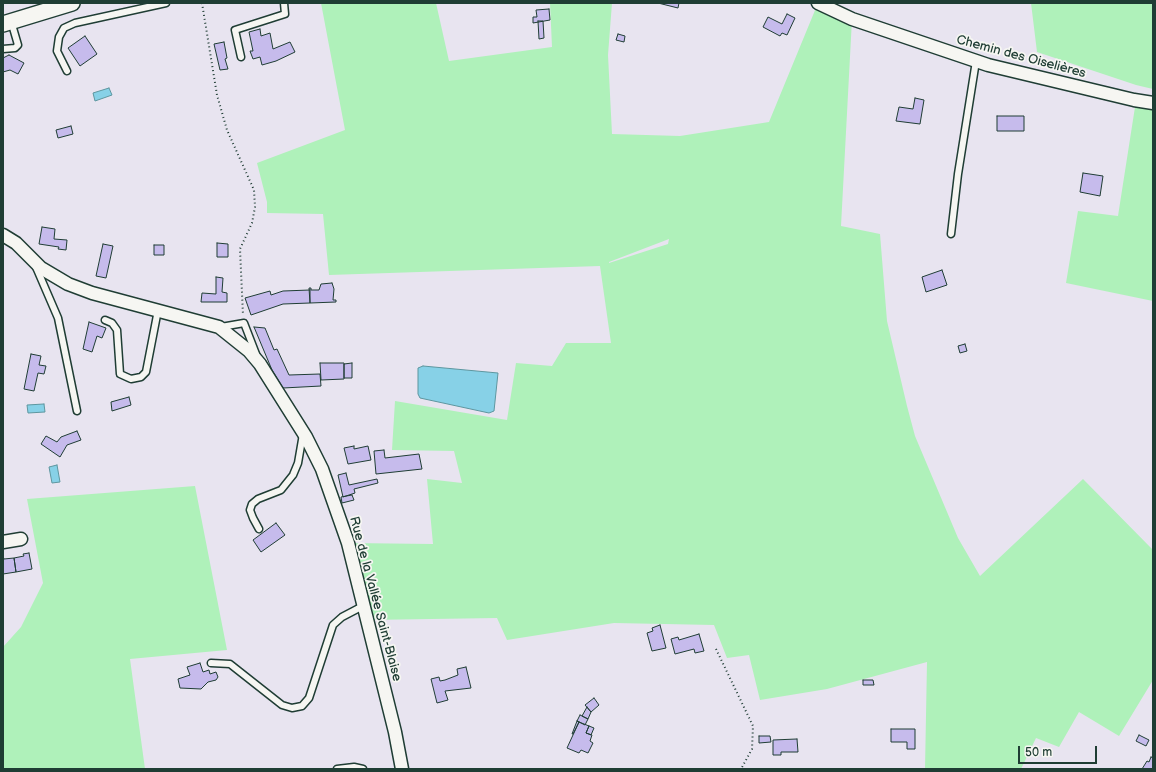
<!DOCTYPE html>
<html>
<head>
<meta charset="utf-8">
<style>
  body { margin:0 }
  #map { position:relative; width:1156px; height:772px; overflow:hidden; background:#e8e4f0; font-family:"Balsamiq Sans",sans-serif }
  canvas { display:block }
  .frame { position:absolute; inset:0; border:4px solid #1f3d34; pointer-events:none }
  .scale { position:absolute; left:1018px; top:746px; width:79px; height:18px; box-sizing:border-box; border:2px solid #1f3d34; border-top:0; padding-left:5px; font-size:12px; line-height:14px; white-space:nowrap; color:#1f3d34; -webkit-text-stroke:3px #f6f6f2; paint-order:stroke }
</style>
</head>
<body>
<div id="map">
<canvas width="1156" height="772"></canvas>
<div class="frame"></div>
<div class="scale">50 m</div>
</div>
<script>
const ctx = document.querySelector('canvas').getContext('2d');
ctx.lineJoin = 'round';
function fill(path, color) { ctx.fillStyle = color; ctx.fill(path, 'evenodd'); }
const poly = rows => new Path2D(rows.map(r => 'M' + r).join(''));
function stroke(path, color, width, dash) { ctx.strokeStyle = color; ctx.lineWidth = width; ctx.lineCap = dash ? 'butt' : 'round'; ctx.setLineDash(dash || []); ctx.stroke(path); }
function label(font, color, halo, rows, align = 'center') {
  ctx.font = font + ' "Balsamiq Sans",sans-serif'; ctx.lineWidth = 3.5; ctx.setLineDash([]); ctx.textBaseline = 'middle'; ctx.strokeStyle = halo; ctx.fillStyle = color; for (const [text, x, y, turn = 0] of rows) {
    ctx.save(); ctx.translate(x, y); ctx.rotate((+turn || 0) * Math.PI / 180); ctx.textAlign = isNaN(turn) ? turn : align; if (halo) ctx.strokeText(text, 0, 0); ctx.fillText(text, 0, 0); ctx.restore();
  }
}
fill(poly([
  [321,3,436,3,449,61,552,47,550,3,612,3,608,55,612,134,680,136,769,122,818,3,852,19,841,226,880,234,887,321,907,406,915,436,958,538,980,576,1083,479,1153,550,1153,680,1119,736,1079,712,1059,747,1036,738,1021,769,925,769,927,662,827,689,760,700,749,655,727,658,714,625,614,623,507,640,497,618,366,620,348,543,433,544,427,479,462,483,454,451,392,450,395,401,507,420,516,363,552,366,566,343,611,343,600,266,329,275,323,214,267,213,267,202,257,163,345,130],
  [669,239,668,244,609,263,609,262],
  [1031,3,1153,3,1153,89,1136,85,1037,52],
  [1135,107,1153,110,1153,301,1066,283,1078,211,1118,216],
  [195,486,227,650,130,659,145,769,3,769,3,647,21,627,43,583,27,499]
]), '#aff1ba');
const water = poly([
  [109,88,112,95,95,101,93,93,109,88],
  [423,366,498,373,494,411,489,413,420,398,418,394,418,368,423,366],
  [44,404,45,412,28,413,27,405,44,404],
  [57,465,60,482,52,483,49,467,57,465]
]);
fill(water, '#87d1e7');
stroke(water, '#5d969f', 1);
const building = poly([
  [658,3,679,3,678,8,658,3],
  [549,9,550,20,533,23,533,17,537,17,536,10,549,9],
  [787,14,795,18,787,35,782,33,780,36,763,27,768,17,782,24,787,14],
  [538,21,543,21,544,38,539,39,538,21],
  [260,29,261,36,270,33,273,49,290,42,295,52,276,61,262,65,260,57,253,59,250,51,253,51,249,32,260,29],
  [618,34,625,36,624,42,616,40,618,34],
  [85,36,97,54,80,66,68,48,85,36],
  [224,42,227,58,225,59,228,69,220,70,214,44,224,42],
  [9,55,24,63,18,74,10,70,3,72,3,58,9,55],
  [915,98,924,100,920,124,896,121,899,107,913,109,915,98],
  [997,116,1024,116,1024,131,997,131,997,116],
  [71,126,73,134,58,138,56,130,71,126],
  [1083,173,1103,176,1100,196,1080,192,1083,173],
  [42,227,55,229,54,239,67,240,66,250,58,249,59,247,39,244,42,227],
  [217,243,228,244,228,257,217,257,217,243],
  [103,244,113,246,106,278,96,276,103,244],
  [154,245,164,245,164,255,154,255,154,245],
  [942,270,947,285,926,292,922,277,942,270],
  [216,277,223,278,222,292,227,293,227,302,201,302,202,293,216,294,216,277],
  [332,283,334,289,333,300,336,300,336,302,310,303,309,288,311,288,311,290,319,290,321,284,332,283],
  [310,290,310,303,283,304,251,315,245,298,270,291,271,295,283,291,310,290],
  [89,322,106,328,102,338,97,336,92,352,83,349,89,322],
  [254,327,265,328,274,350,277,349,289,375,320,374,321,386,283,388,272,370,254,327],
  [965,344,967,351,960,353,958,346,965,344],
  [31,354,41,356,39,365,46,366,44,374,38,373,34,391,24,389,31,354],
  [320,363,344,363,344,379,321,380,320,363],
  [352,363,352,378,344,378,344,364,352,363],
  [129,397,131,405,112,411,111,402,129,397],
  [77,431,81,440,67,445,60,457,41,444,46,436,57,442,61,437,77,431],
  [354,446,354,449,368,446,371,460,348,464,344,448,354,446],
  [384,450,385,458,419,454,422,469,376,474,374,451,384,450],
  [346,473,349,485,377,479,378,483,354,489,355,493,343,497,338,475,346,473],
  [352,495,354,500,342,503,341,497,352,495],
  [276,523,285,535,261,552,253,540,276,523],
  [29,553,32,569,16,572,14,558,24,556,23,554,29,553],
  [3,557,4,559,14,558,16,572,3,574,3,557],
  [660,625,666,648,652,651,647,633,653,631,652,628,660,625],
  [699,634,704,651,695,653,694,649,675,654,671,639,678,637,679,640,699,634],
  [200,663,203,672,209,670,210,674,216,672,218,677,216,680,208,682,201,689,180,688,178,679,190,675,187,667,200,663],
  [466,667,471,688,445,691,448,700,437,703,431,679,439,677,440,681,445,680,458,675,457,669,466,667],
  [863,680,873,680,874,685,863,685,863,680],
  [594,698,599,705,591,712,585,705,594,698],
  [587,707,591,712,588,719,582,716,587,707],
  [580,715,588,719,585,725,577,721,580,715],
  [577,721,579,722,573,734,572,734,577,721],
  [579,722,589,726,586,733,592,735,590,741,593,743,588,753,581,750,579,753,567,748,579,722],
  [589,726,594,728,591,735,586,733,589,726],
  [891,729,915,729,915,749,907,749,907,742,891,742,891,729],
  [1139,735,1149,740,1146,746,1136,741,1139,735],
  [759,736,770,736,771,742,759,743,759,736],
  [797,739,798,752,781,752,781,755,773,755,773,740,797,739],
  [1151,757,1153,758,1153,769,1142,769,1147,761,1149,762,1151,757]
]);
fill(building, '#c6bbec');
stroke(building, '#1f3d34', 1);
const service = poly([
  [3,49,15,48,18,45,11,21],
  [241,57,235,30,285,14,284,3],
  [67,71,57,51,59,37,64,28,75,23,166,3],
  [951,234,958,174,976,61],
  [36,267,58,318,77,411],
  [105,320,112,323,117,330,120,374,131,379,141,377,146,372,158,310],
  [221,327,244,323,256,354],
  [259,529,253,518,250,510,252,504,258,499,281,490,293,475,298,463,303,434],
  [211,663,230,664,282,705,292,708,302,706,309,698,333,625,342,617,363,606],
  [337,769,354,767,363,769]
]);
const minor = poly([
  [818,3,852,19,988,65,1134,100,1153,103],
  [3,235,16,243,41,268,68,284,92,293,219,327,249,351,260,364,306,437,322,469,348,543,395,732,402,769],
  [3,542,21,539]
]);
const tertiary = poly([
  [3,24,72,3]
]);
stroke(service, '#1f3d34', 9);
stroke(minor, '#1f3d34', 15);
stroke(tertiary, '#1f3d34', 18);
stroke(poly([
  [202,3,217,95,227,130,254,190,255,207,252,223,240,249,243,315],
  [716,649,753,726,752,749,741,769]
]), '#1f3d34', 2, [1, 3]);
stroke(service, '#f6f6f2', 6);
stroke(minor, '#f6f6f2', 12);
stroke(tertiary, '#f6f6f2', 15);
label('13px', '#1f3d34', '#f6f6f2', [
  ["Chemin des Oiselières",1021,57,15],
  ["Rue de la Vallée Saint-Blaise",375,599,75]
]);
</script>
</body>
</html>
